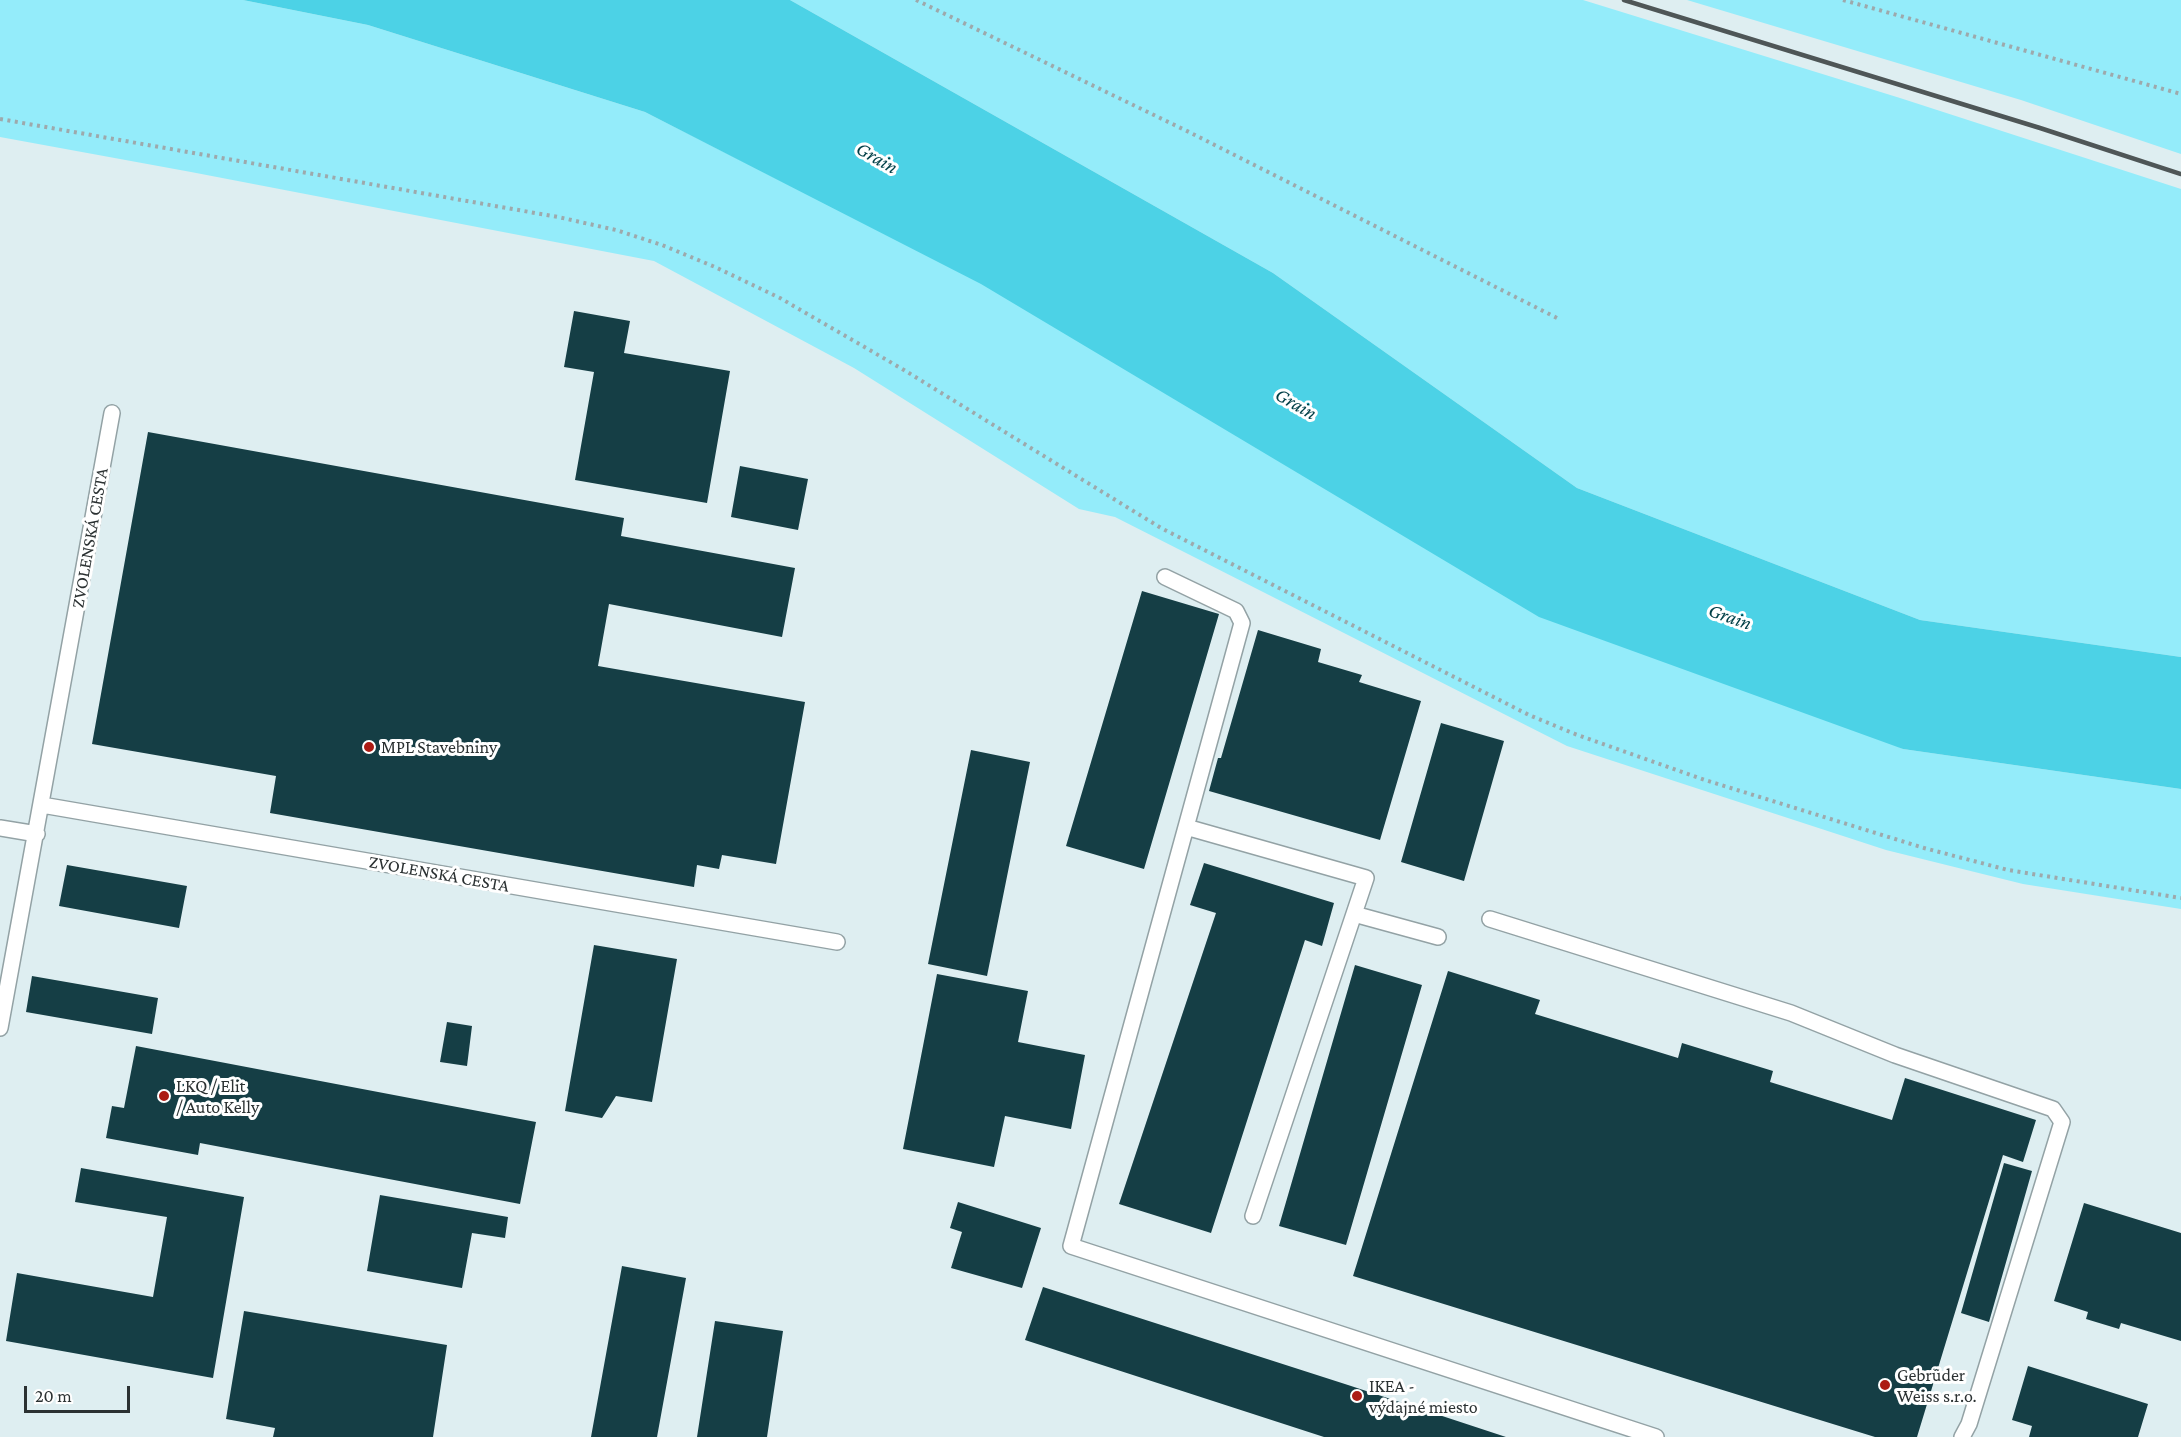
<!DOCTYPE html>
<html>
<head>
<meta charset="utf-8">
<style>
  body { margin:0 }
  #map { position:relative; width:2181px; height:1437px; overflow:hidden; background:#deeef1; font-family:"Crimson Pro",serif }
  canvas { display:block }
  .scale { position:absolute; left:24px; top:1386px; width:106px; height:27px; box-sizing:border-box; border:3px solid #2b3132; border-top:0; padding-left:8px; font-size:18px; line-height:21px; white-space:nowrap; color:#2b3132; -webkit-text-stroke:4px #fff; paint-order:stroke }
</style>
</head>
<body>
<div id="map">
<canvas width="2181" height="1437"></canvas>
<div class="scale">20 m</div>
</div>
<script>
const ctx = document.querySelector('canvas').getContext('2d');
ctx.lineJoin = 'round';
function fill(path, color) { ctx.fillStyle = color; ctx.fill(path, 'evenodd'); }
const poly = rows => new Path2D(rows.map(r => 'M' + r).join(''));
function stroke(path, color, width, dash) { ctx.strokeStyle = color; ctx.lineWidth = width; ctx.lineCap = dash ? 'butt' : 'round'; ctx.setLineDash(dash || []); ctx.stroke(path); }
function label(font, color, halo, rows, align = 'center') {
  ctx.font = font + ' "Crimson Pro",serif'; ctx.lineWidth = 6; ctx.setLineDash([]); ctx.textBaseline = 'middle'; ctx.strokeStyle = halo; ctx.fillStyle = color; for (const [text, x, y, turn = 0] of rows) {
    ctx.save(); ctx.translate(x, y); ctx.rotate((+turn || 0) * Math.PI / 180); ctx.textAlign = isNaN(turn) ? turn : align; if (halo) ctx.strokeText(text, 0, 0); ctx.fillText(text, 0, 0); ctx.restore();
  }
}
fill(poly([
  [0,0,243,0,368,25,645,112,1903,749,2181,789,2181,909,2023,884,1886,850,1567,746,1115,517,1079,509,854,368,654,261,191,172,0,137],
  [790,0,1583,0,1900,98,2181,189,2181,657,1920,620,1577,488,1273,273],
  [1687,0,2181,0,2181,154,2021,100]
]), '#94ecfa');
fill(poly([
  [243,0,790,0,1273,273,1577,488,1920,620,2181,657,2181,789,1903,749,1539,617,981,284,645,112,368,25]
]), '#4cd2e6');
fill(poly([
  [574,311,630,321,624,353,730,371,707,503,575,480,594,372,564,367],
  [148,432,624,518,621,536,795,568,782,637,609,604,598,666,805,702,776,864,722,855,719,869,697,865,694,887,270,813,276,776,92,744],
  [740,466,808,479,798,530,731,517],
  [1142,591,1219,614,1144,869,1066,846],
  [1258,630,1321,649,1318,662,1362,675,1359,682,1421,701,1380,840,1209,791,1218,758,1221,758],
  [1441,723,1504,741,1464,881,1401,862],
  [971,750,1030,762,987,976,928,964],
  [1204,863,1334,903,1322,946,1305,940,1211,1233,1119,1204,1216,913,1190,905],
  [67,865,187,886,179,928,59,906],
  [594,945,677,959,652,1102,616,1096,602,1118,565,1111],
  [1355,965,1422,985,1346,1245,1279,1226],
  [1448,971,1540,1000,1535,1014,1678,1058,1682,1043,1773,1071,1770,1082,1892,1120,1905,1078,2036,1120,2023,1162,2003,1155,1917,1437,1875,1437,1353,1276],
  [937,974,1028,991,1018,1042,1085,1055,1071,1129,1005,1116,994,1167,903,1149],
  [32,976,158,998,152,1034,26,1012],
  [447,1022,472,1026,467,1066,440,1062],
  [136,1046,536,1122,520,1204,200,1143,198,1155,106,1138,112,1106,124,1108],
  [2004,1163,2032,1171,1989,1322,1961,1313],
  [81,1168,244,1197,213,1378,6,1341,17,1273,153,1297,167,1217,75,1202],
  [380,1195,508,1217,505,1238,472,1233,462,1288,367,1271],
  [958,1202,1041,1228,1022,1288,951,1268,962,1232,950,1228],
  [2084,1203,2181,1233,2181,1341,2121,1323,2119,1329,2086,1319,2088,1312,2054,1301],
  [622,1266,686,1278,657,1437,591,1437],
  [1043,1287,1348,1385,1506,1437,1324,1437,1025,1340],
  [244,1311,447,1345,433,1437,273,1437,275,1428,226,1419],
  [715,1321,783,1331,767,1437,697,1437],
  [2028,1366,2148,1404,2138,1437,2029,1437,2032,1426,2012,1420]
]), '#153e45');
const lane = poly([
  [1165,577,1236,611,1242,623,1071,1246,1656,1437],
  [42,805,837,942],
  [1186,827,1366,878,1253,1216],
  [0,828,37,834],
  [1354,914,1438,937],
  [1490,919,1791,1013,1895,1055,2053,1109,2062,1122,1969,1424,1962,1437],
  [0,1028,112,413]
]);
stroke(lane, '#93a2a5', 18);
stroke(poly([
  [916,0,1189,132,1557,318],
  [1843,0,2181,94],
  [0,119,558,217,616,230,662,245,715,267,780,298,904,370,1161,528,1529,715,1575,734,1705,780,1924,848,2008,870,2181,898]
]), '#9da9ac', 4, [3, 4.5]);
stroke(lane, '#fff', 15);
stroke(poly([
  [1624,0,2040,128,2181,174]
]), '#4e5657', 4.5);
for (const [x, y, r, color] of [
  [369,747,6,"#ac1b14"],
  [164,1096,6,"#ac1b14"],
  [1885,1385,6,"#ac1b14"],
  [1357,1396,6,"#ac1b14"]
]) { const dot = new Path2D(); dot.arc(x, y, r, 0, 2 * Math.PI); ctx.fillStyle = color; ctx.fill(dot); stroke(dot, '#fff', 2); }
label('18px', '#2b3132', '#fff', [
  ["ZVOLENSKÁ CESTA",90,538,-80],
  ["ZVOLENSKÁ CESTA",439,874,10]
]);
label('18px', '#2b3132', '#fff', [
  ["MPL Stavebniny",381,747],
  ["LKQ / Elit",176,1086],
  ["/ Auto Kelly",176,1107],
  ["Gebrüder",1897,1375],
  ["Weiss s.r.o.",1897,1396],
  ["IKEA -",1369,1386],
  ["výdajné miesto",1369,1407]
], 'left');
label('italic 20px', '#003f47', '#fff', [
  ["Grain",877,158,30],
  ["Grain",1296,404,30],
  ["Grain",1730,617,19]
]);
</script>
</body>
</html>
